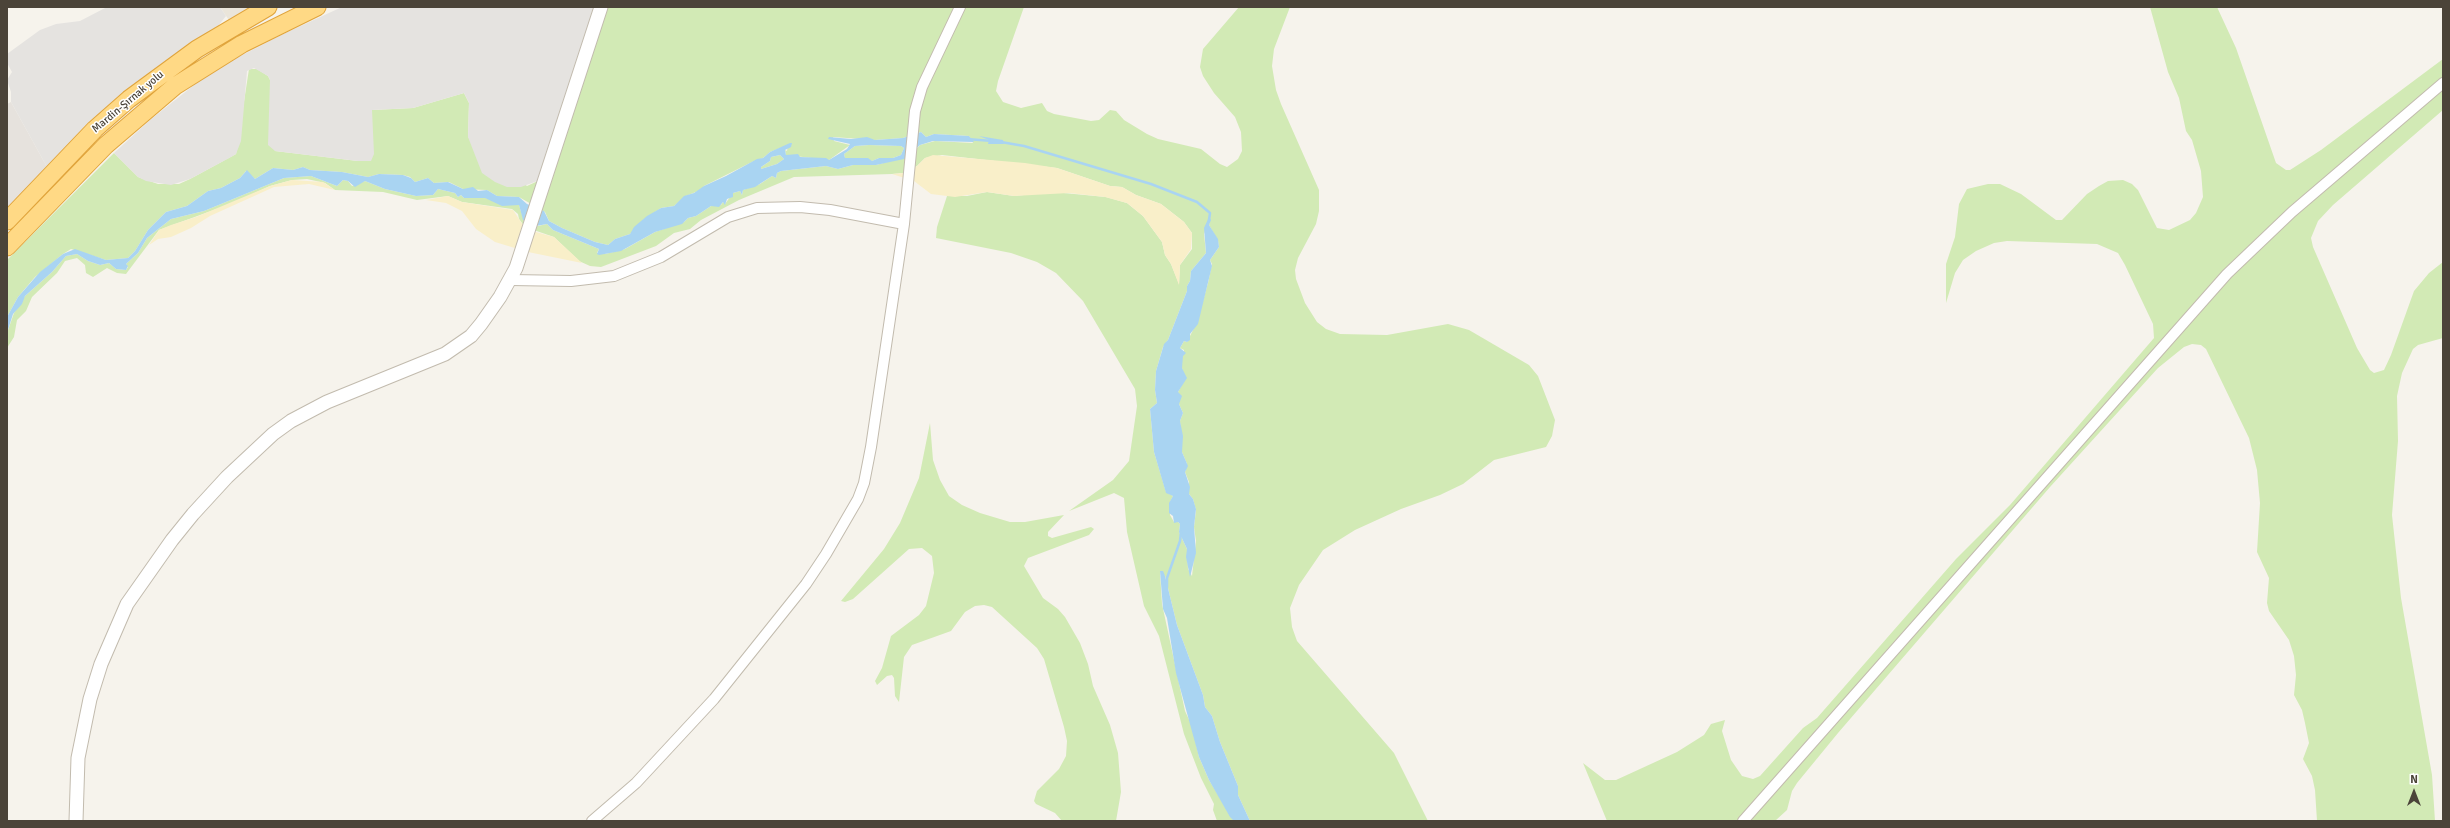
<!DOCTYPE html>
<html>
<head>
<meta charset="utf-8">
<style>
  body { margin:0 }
  #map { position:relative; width:2450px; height:828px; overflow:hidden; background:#f6f3ec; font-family:Signika,sans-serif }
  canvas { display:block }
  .frame { position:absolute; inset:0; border:8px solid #4b4439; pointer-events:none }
  .north { position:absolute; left:2394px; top:772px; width:40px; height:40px; -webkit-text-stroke:3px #fff; paint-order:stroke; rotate:0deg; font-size:11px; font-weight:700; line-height:16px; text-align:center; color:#4b4439 }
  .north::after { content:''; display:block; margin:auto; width:14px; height:18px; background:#4b4439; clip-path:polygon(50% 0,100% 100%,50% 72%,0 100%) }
</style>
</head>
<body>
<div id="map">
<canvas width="2450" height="828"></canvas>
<div class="frame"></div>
<div class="north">N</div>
</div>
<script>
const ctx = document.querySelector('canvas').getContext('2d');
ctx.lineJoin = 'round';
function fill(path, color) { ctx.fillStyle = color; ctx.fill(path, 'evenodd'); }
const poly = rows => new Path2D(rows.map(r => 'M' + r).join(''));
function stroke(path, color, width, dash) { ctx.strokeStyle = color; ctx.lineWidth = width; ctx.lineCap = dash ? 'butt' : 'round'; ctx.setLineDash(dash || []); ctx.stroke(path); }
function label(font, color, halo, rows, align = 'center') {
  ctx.font = font + ' Signika,sans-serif'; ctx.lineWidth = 3; ctx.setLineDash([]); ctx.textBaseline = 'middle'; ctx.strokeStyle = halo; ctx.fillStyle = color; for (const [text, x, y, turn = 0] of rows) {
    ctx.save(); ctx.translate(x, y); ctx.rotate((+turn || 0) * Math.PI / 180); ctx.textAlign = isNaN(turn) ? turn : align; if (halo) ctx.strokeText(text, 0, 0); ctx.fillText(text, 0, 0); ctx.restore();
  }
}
fill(poly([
  [220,7,268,7,233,26]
]), '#eae5da');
fill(poly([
  [11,102,47,167,7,209,7,104]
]), '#e6e2dd');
fill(poly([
  [601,7,1024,7,998,81,996,91,1003,102,1021,108,1042,103,1047,111,1054,114,1091,121,1099,120,1110,110,1116,111,1124,120,1147,134,1158,139,1201,149,1220,164,1227,167,1238,159,1242,151,1241,132,1235,117,1214,93,1203,76,1200,67,1203,49,1239,7,1290,7,1274,49,1272,66,1276,90,1281,104,1319,190,1319,211,1316,224,1298,258,1295,270,1296,279,1305,303,1317,322,1326,329,1340,334,1387,335,1448,324,1469,330,1529,365,1538,376,1555,420,1552,436,1546,447,1494,460,1463,484,1440,495,1401,509,1355,530,1323,550,1299,585,1290,608,1292,627,1297,641,1394,753,1428,821,1250,821,1238,795,1238,786,1220,742,1212,716,1205,707,1203,695,1177,625,1165,576,1160,572,1162,604,1185,711,1192,726,1199,757,1209,780,1234,821,1217,821,1213,810,1214,804,1201,778,1184,734,1159,636,1144,606,1127,532,1124,498,1114,493,1069,511,1113,480,1129,461,1137,406,1135,389,1083,301,1056,273,1037,262,1011,253,936,238,937,227,947,196,967,196,987,192,1014,196,1053,192,1106,197,1127,203,1143,216,1162,242,1165,255,1171,264,1179,284,1180,265,1192,249,1192,233,1184,222,1161,204,1136,195,1122,187,1110,186,1057,168,942,155,925,158,917,166,903,173,892,174,794,177,739,200,701,220,690,229,674,233,656,246,601,267,590,266,579,261,554,237,525,227,519,219,518,214,512,209,462,202,448,196,417,200,383,192,335,190,325,183,307,179,292,180,270,186,233,203,159,230,126,274,117,273,107,268,93,277,86,273,85,265,77,258,65,261,57,273,32,297,26,311,17,320,14,337,7,348,7,333,14,313,25,296,52,272,66,256,77,254,88,261,100,265,109,263,116,269,126,270,128,267,126,264,138,253,147,238,171,219,204,211,284,178,311,176,337,186,343,180,348,181,352,186,365,181,385,189,416,196,433,195,438,189,455,193,458,197,461,195,464,198,483,197,505,205,519,205,523,218,538,226,547,224,553,230,599,249,597,253,605,254,625,249,655,232,684,222,688,218,696,216,711,206,721,205,723,202,725,204,733,193,740,191,742,195,743,190,760,184,772,176,776,178,777,173,781,171,826,166,838,169,853,165,876,165,891,161,915,150,920,145,935,141,973,143,969,136,934,134,926,137,921,132,903,138,875,140,833,137,834,141,850,145,829,160,786,155,785,150,787,151,788,145,770,152,763,158,752,162,704,186,703,189,686,196,674,206,661,208,643,220,630,234,615,239,608,245,595,242,562,228,549,221,545,212,519,197,497,196,487,190,463,189,449,182,434,183,428,178,415,182,410,177,403,175,379,174,368,177,342,172,310,170,303,167,293,170,273,168,255,179,246,171,240,178,221,188,208,191,187,206,166,212,148,230,135,251,128,258,106,260,71,249,63,254,35,277,18,297,7,317,7,260,114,153,138,177,158,184,179,184,190,179,236,154,249,69,257,69,268,76,270,80,275,151,358,161,371,161,372,110,413,108,464,93,469,103,468,137,527,186,540,180],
  [1210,218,1209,225,1218,241,1219,247,1210,260,1212,264,1208,283,1197,322,1187,342,1184,341,1180,348,1184,350,1184,354,1182,356,1182,368,1184,381,1178,392,1179,404,1183,413,1180,421,1182,452,1187,464,1185,472,1189,482,1189,494,1193,499,1196,510,1194,527,1196,541,1192,576,1188,569,1187,549,1179,532,1180,524,1178,522,1174,522,1170,515,1170,502,1173,496,1166,492,1154,452,1150,409,1157,403,1155,390,1156,371,1163,347,1168,340,1187,291,1187,286,1190,281,1191,271,1206,253,1204,234],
  [2150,7,2217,7,2236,48,2276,163,2286,170,2290,170,2321,150,2443,59,2443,110,2333,205,2318,221,2311,238,2313,247,2357,348,2370,370,2374,373,2384,370,2391,355,2414,291,2429,273,2443,262,2443,338,2418,345,2413,349,2402,373,2397,396,2398,441,2392,515,2401,598,2432,775,2435,821,2317,821,2315,790,2312,776,2303,759,2309,743,2305,723,2302,710,2294,695,2296,675,2294,656,2289,640,2269,611,2267,603,2269,578,2257,552,2260,503,2257,470,2249,438,2206,349,2201,345,2192,344,2184,347,2158,368,2050,487,1838,733,1797,783,1792,791,1787,810,1775,821,1607,821,1583,763,1605,780,1616,780,1677,752,1704,735,1711,724,1725,720,1722,731,1731,760,1742,776,1753,779,1760,776,1803,728,1817,718,1956,559,2010,505,2154,338,2153,324,2125,265,2118,253,2097,244,2007,241,1994,243,1976,251,1963,260,1955,273,1946,303,1946,264,1955,237,1959,204,1967,189,1988,184,2000,184,2021,194,2056,220,2062,220,2087,194,2099,186,2108,181,2123,180,2132,184,2138,190,2157,228,2169,230,2190,220,2196,213,2203,197,2201,171,2192,140,2186,131,2179,98,2168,72],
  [869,145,901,146,904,148,901,155,893,158,879,158,872,161,862,158,845,158,844,154,855,146],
  [780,155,784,159,777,164,761,169,761,167,770,161,771,157],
  [930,423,933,460,940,480,949,496,962,505,980,513,1010,522,1025,522,1064,515,1048,532,1048,536,1052,538,1091,527,1094,529,1089,535,1028,558,1024,566,1043,598,1058,609,1065,617,1080,643,1088,664,1093,686,1110,725,1118,753,1121,792,1116,821,1062,821,1055,813,1036,804,1034,801,1037,791,1059,769,1066,756,1067,741,1064,727,1044,659,1037,648,992,607,984,605,975,606,965,612,951,631,912,645,904,657,899,702,895,696,894,678,892,675,887,676,877,685,875,681,882,668,891,636,919,615,926,606,934,573,932,556,922,548,909,549,853,599,845,602,841,601,884,549,900,523,919,478]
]), '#d2eab5');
fill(poly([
  [933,155,1025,163,1057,168,1110,186,1122,187,1136,195,1161,204,1184,222,1192,233,1191,249,1180,265,1179,285,1171,264,1165,255,1162,242,1143,216,1127,203,1105,197,1069,193,1014,196,987,192,955,197,931,194,914,181,892,174,903,173,917,166,925,158],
  [292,180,323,182,335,190,309,184,274,187,210,216,191,228,171,237,158,239,149,245,159,230,171,225,196,217,270,186],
  [448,196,462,202,513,210,523,225,536,232,554,237,582,263,528,252,495,242,476,229,462,211,446,203,426,200]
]), '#f9efc9');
fill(poly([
  [107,7,220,7,226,16,218,26,161,64,89,122,47,167,11,102,11,92,7,80,12,72,7,63,7,54,40,30,56,24,80,21],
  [342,7,601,7,540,180,521,187,507,187,495,182,482,173,468,137,469,103,464,93,413,108,372,110,374,154,371,161,358,161,275,151,268,145,270,80,268,76,254,68,247,71,241,141,236,154,231,157,190,179,171,185,146,181,138,177,114,153,150,120,213,70,281,35]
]), '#e5e3e0');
fill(poly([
  [921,132,926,137,934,134,969,136,974,142,933,141,920,145,904,159,876,165,853,165,838,169,826,166,781,171,777,173,776,178,772,176,755,187,743,190,742,195,740,191,733,193,733,197,727,199,725,205,723,202,719,207,711,206,696,216,688,218,682,224,655,232,621,251,599,255,597,254,599,249,553,230,547,224,536,226,527,222,523,220,519,205,502,206,485,198,464,198,461,195,458,197,455,193,438,189,433,195,416,196,385,189,365,181,355,187,348,181,343,180,337,186,311,176,284,178,204,211,171,219,147,238,138,253,126,264,128,266,126,270,116,269,109,263,100,265,88,261,77,254,66,256,52,272,25,296,22,304,13,314,7,333,7,317,18,297,40,272,63,254,75,249,106,260,128,258,135,251,148,230,166,212,187,206,208,191,221,188,240,178,247,170,255,179,273,168,293,170,303,167,310,170,342,172,368,177,379,174,403,175,411,178,415,182,428,178,434,183,448,182,463,189,473,187,478,191,487,190,497,196,519,197,527,204,544,211,549,221,562,228,595,242,608,245,615,239,630,234,634,227,647,216,661,208,674,206,684,196,694,193,704,186,726,176,757,159,763,158,770,152,790,143,792,143,791,147,785,150,786,155,798,154,800,157,826,158,829,160,847,149,850,144,828,139,829,137,851,139,867,137,875,140,903,138],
  [869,145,901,146,904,148,901,155,893,158,879,158,872,161,868,158,845,158,844,154,855,146],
  [780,155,784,159,777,164,761,169,761,167,770,161,771,157],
  [979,136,1003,140,1004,144,988,144,989,140],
  [1209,217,1211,220,1209,225,1218,239,1219,247,1210,260,1212,266,1198,324,1190,334,1190,340,1187,342,1184,341,1180,348,1186,353,1183,356,1182,368,1187,378,1178,392,1182,396,1179,404,1183,413,1180,421,1183,436,1182,452,1188,466,1185,472,1190,487,1189,494,1193,499,1196,509,1194,527,1196,553,1190,577,1186,557,1187,549,1179,532,1180,524,1178,522,1174,523,1173,516,1169,513,1169,503,1173,496,1166,493,1154,452,1150,409,1157,403,1155,390,1156,371,1164,344,1168,340,1187,291,1187,286,1190,281,1191,271,1206,253,1204,228],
  [1160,571,1163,571,1165,576,1177,625,1203,695,1205,707,1212,716,1220,742,1238,786,1238,795,1250,821,1234,821,1230,817,1209,780,1199,757,1176,673,1167,618,1163,609]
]), '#a9d4f2');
stroke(poly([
  [967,139,992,141],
  [1001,142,1024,146,1151,184,1197,202,1210,213,1209,220],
  [1167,587,1167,578,1180,541,1181,532]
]), '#a9d4f2', 2.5);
const minor = poly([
  [511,280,571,281,614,276,661,257,728,217,757,208,800,207,830,210,904,224],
  [592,821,636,783,714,699,806,584,826,554,858,499,864,483,871,447,904,224,915,111,922,87,960,7],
  [1743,821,2227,274,2292,212,2443,83]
]);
const tertiary = poly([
  [76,821,78,758,90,699,101,664,127,604,172,540,193,514,227,477,273,434,291,421,327,402,445,354,471,336,481,324,500,297,516,268,601,7]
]);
const trunk = poly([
  [7,221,95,129,129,99,197,49,268,7],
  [7,247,106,145,175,86,242,44,317,7]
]);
stroke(minor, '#c2bbae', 12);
stroke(tertiary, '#c2bbae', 15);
stroke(trunk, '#e0a43c', 19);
stroke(minor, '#fff', 10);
stroke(tertiary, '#fff', 13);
stroke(trunk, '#ffd985', 17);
label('11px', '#4b4439', '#fff', [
  ["Mardin-Şırnak yolu",128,102,-40]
]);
</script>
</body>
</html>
